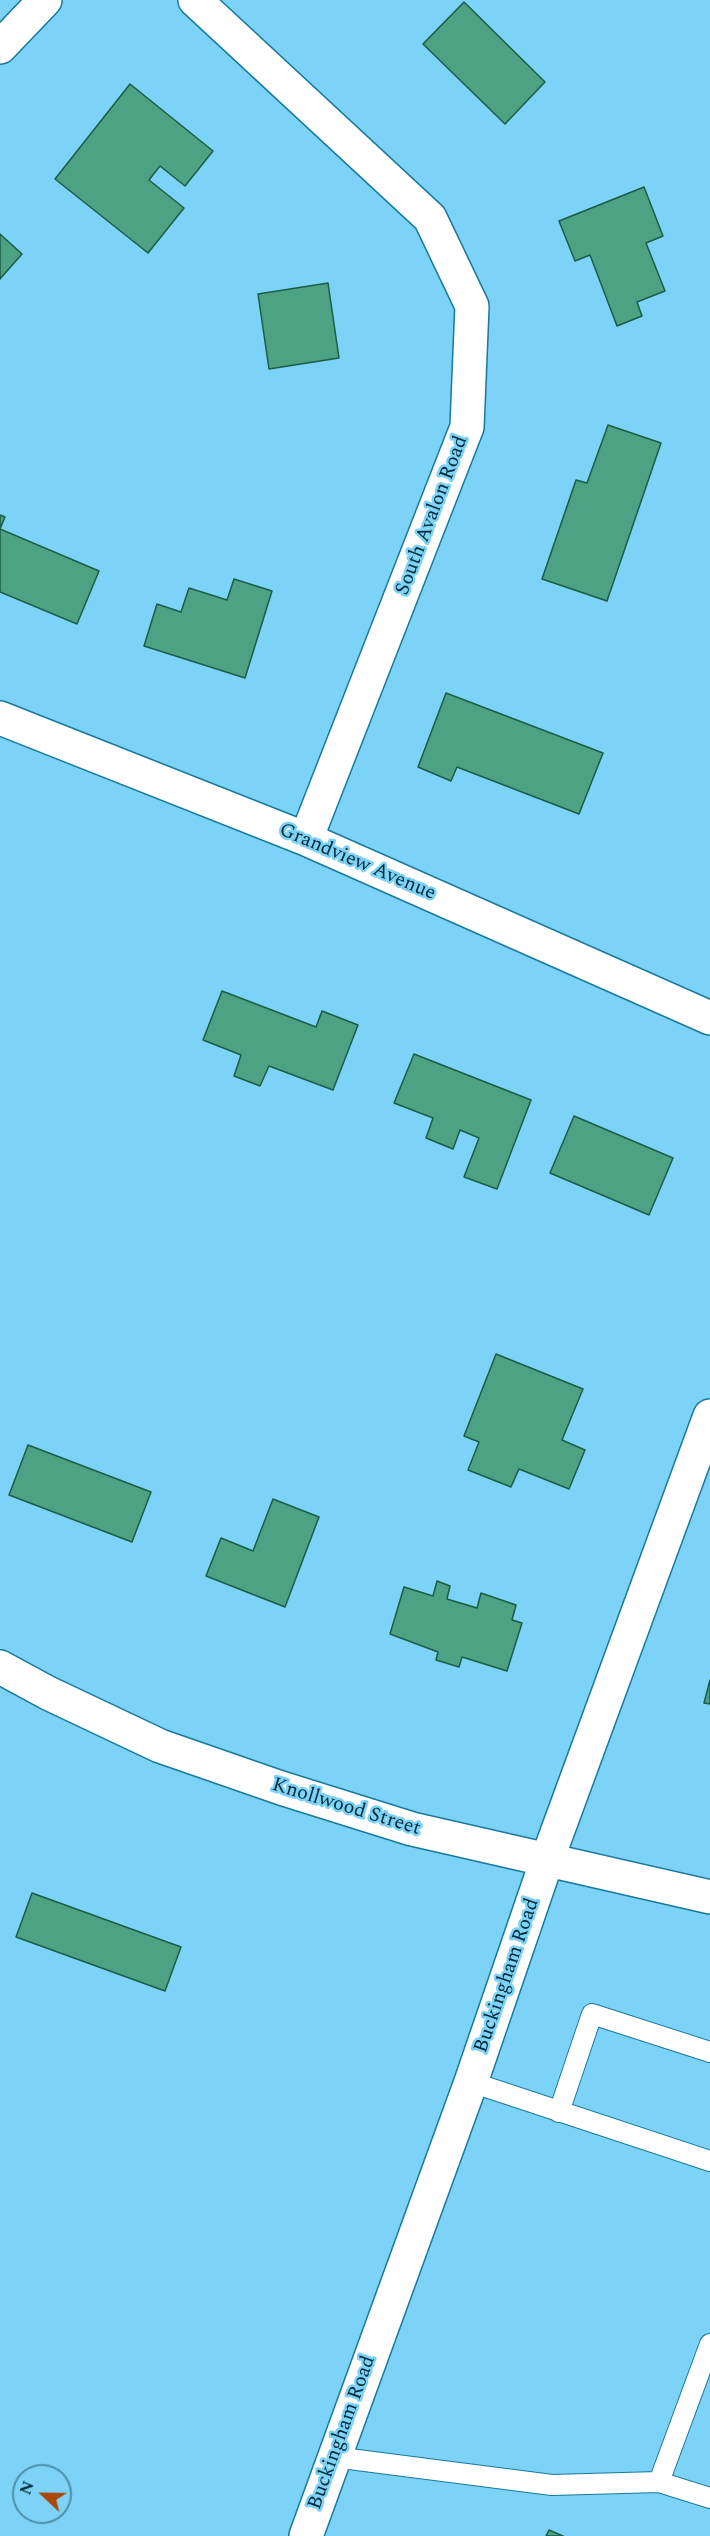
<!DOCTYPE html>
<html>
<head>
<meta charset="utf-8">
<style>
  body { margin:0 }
  #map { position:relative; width:710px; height:2536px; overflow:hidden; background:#7dd3f7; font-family:Spectral,serif }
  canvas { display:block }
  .north { position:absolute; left:12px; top:2464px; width:60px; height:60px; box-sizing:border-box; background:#7dd3f7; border:2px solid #4b8faa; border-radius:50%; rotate:292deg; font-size:16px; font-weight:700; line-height:24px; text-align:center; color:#012936 }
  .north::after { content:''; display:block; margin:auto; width:21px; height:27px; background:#ab4a07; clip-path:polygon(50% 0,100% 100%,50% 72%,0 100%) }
</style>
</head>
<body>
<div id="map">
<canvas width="710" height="2536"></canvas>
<div class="north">N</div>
</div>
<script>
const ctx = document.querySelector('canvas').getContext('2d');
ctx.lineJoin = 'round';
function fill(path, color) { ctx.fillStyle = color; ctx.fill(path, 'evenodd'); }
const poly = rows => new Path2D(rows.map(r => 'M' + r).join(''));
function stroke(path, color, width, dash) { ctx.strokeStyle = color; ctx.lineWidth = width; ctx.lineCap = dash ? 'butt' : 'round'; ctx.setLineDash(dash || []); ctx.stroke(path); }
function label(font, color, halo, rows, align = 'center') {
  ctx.font = font + ' Spectral,serif'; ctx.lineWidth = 5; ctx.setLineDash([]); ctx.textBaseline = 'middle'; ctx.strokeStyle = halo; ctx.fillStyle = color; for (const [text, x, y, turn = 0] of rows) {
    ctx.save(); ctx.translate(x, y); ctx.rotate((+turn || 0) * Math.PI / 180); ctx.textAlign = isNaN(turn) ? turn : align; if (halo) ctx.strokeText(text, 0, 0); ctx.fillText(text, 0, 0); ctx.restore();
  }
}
const building = poly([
  [464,2,545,82,505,124,423,44,464,2],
  [130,84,213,151,185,186,160,166,149,180,184,208,148,253,55,179,130,84],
  [644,187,663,236,646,243,665,291,637,302,642,316,617,326,590,255,575,261,559,221,644,187],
  [0,234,22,254,0,279,0,234],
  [328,283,339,358,269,369,258,294,328,283],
  [608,425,661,443,607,601,542,579,576,480,587,483,608,425],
  [0,515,5,517,0,529,0,515],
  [0,529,99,571,77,624,0,592,0,529],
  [234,579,272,591,245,678,144,646,157,604,181,612,189,588,227,600,234,579],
  [446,693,603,753,579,814,457,767,451,781,418,767,446,693],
  [222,991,316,1027,322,1011,358,1025,333,1090,269,1066,260,1086,234,1076,241,1055,203,1040,222,991],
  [414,1054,531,1100,497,1189,464,1177,479,1138,460,1130,453,1149,426,1138,433,1118,394,1103,414,1054],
  [574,1116,673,1158,649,1215,550,1173,574,1116],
  [496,1354,583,1389,562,1440,585,1450,569,1489,519,1469,511,1487,468,1470,479,1442,464,1436,496,1354],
  [28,1445,151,1492,132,1542,9,1495,28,1445],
  [273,1499,319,1517,285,1607,206,1576,221,1538,253,1551,273,1499],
  [437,1581,450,1586,447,1599,477,1608,481,1593,516,1605,512,1620,522,1623,507,1671,462,1657,459,1667,436,1660,438,1652,390,1634,404,1587,433,1596,437,1581],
  [710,1680,710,1704,704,1703,710,1680],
  [32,1893,181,1947,165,1991,16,1937,32,1893],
  [549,2530,563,2536,546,2536,549,2530]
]);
fill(building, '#4ca282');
stroke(building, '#195e47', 1.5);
const service = poly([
  [471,2082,710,2161],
  [559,2112,592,2014,710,2052],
  [334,2457,552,2485,659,2482,710,2344],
  [659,2482,710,2498]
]);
const minor = poly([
  [195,0,430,218,472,306,467,427,306,839],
  [0,47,45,0],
  [0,718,306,839,710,1018],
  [306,2536,471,2082,547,1860,710,1416]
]);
const secondary = poly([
  [0,1667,48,1693,160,1746,281,1788,412,1829,710,1897]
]);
stroke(service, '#187a9b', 22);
stroke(minor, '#187a9b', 36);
stroke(secondary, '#187a9b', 36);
stroke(service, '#fff', 20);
stroke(minor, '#fff', 33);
stroke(secondary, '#fff', 33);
label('20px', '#012936', '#7dd3f7', [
  ["South Avalon Road",433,516,-69],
  ["Grandview Avenue",357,863,23],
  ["Knollwood Street",346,1808,17],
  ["Buckingham Road",508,1976,-71],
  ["Buckingham Road",343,2433,-70]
]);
</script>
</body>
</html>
